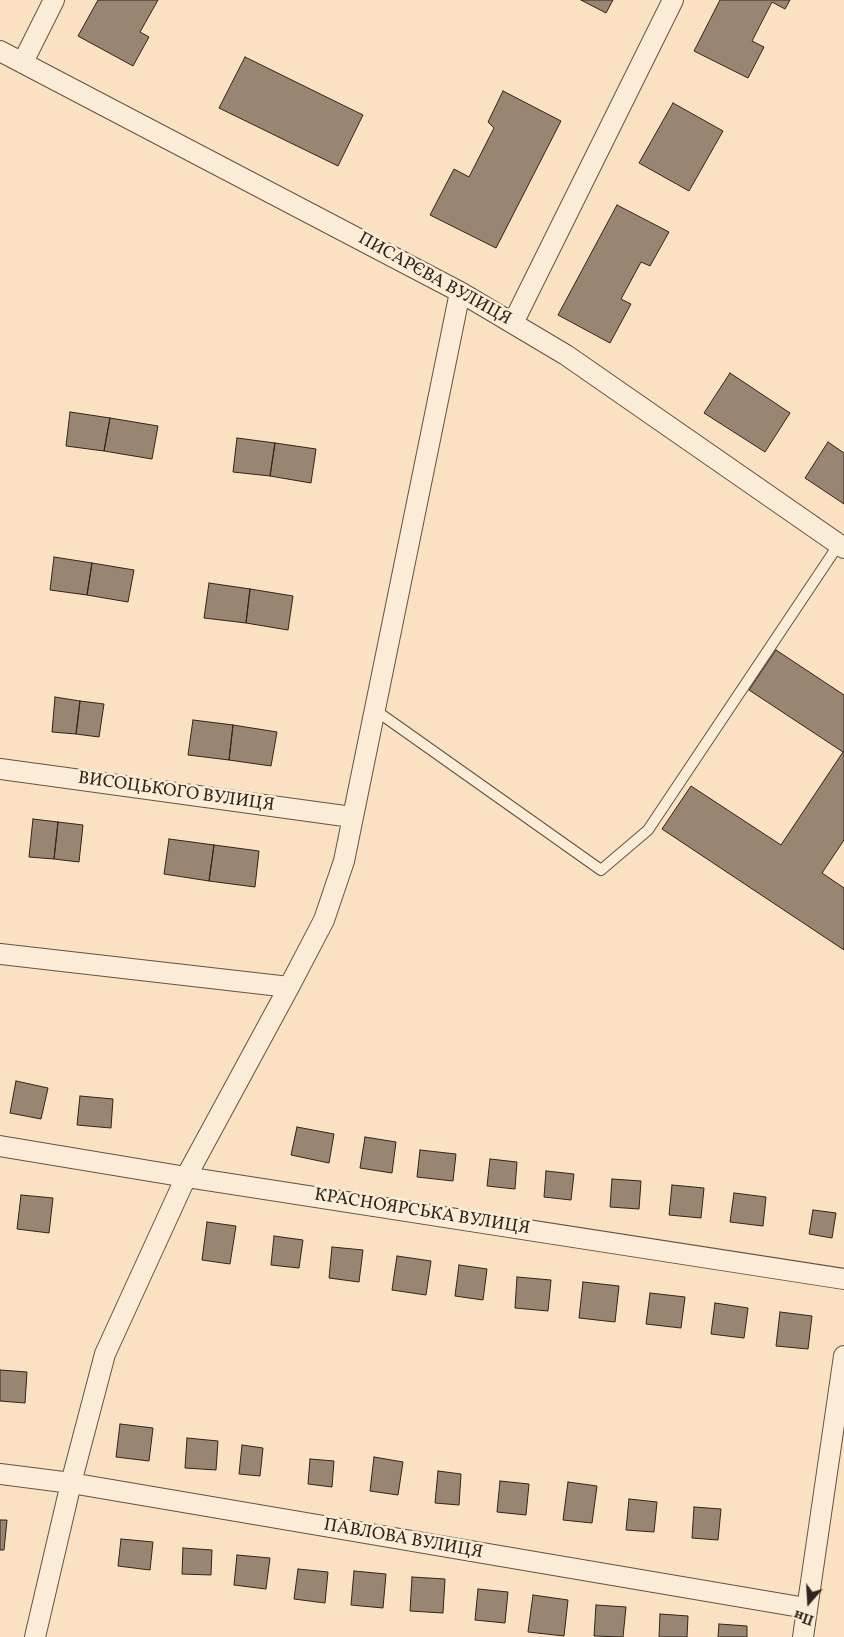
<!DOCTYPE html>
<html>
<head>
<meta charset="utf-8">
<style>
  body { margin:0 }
  #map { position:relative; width:844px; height:1637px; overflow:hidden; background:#f9e1c1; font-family:Vollkorn,serif }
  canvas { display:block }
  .north { position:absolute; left:784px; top:1577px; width:50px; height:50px; -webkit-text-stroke:4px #fbecd7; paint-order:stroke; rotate:199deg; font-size:14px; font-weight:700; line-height:20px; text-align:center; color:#31241c }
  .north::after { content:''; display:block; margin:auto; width:18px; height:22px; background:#31241c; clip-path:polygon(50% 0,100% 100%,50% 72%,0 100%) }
</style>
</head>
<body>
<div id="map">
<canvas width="844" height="1637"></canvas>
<div class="north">Пн</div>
</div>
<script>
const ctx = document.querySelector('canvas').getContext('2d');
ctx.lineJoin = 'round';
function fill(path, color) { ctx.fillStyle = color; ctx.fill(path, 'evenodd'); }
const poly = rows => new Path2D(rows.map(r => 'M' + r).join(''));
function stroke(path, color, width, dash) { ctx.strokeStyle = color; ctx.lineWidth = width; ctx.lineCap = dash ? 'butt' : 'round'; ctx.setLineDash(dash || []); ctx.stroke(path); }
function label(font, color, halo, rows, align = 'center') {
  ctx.font = font + ' Vollkorn,serif'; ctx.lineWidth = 5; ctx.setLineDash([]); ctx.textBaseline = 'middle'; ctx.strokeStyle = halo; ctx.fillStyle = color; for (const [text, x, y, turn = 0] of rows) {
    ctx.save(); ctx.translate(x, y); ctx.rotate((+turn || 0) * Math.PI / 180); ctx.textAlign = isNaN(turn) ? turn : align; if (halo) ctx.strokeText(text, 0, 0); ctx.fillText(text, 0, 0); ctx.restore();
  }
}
const building = poly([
  [98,0,158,0,140,32,149,37,133,66,78,36,98,0],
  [581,0,613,0,606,13,581,0],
  [720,0,790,0,785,9,772,2,752,41,764,47,748,78,694,51,720,0],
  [245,57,363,115,338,166,219,108,245,57],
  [503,91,561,121,496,248,430,215,454,169,469,177,494,128,488,122,503,91],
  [673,103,723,131,689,191,639,163,673,103],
  [617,205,669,232,650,266,641,262,621,299,631,304,610,343,558,315,617,205],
  [730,373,790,413,765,452,704,413,730,373],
  [70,412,110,418,104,451,66,446,70,412],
  [110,418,158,426,152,459,104,451,110,418],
  [237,438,275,443,270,476,233,472,237,438],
  [828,442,844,453,844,504,805,478,828,442],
  [275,443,316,449,311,483,270,476,275,443],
  [54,557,92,563,87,595,50,590,54,557],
  [92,563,134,570,128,602,87,595,92,563],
  [209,583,250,589,246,623,204,618,209,583],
  [250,589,293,596,288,630,246,623,250,589],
  [776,650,844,695,844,840,822,873,844,888,844,950,662,829,691,786,781,845,843,752,749,690,776,650],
  [55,697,80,701,76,734,52,732,55,697],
  [80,701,104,704,99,737,76,734,80,701],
  [193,720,233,725,229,760,188,755,193,720],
  [233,725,277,732,271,766,229,760,233,725],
  [33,819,58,822,54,859,29,857,33,819],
  [58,822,83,825,79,862,54,859,58,822],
  [169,839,214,845,209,881,164,874,169,839],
  [214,845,259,851,255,887,209,881,214,845],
  [16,1081,48,1088,41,1119,10,1113,16,1081],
  [80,1096,113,1099,111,1128,77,1125,80,1096],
  [297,1127,334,1134,329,1163,291,1155,297,1127],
  [365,1137,396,1142,392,1173,360,1168,365,1137],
  [420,1150,456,1154,453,1181,417,1177,420,1150],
  [490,1159,517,1162,515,1189,487,1186,490,1159],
  [546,1171,574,1174,571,1200,544,1197,546,1171],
  [612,1179,641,1181,639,1209,610,1207,612,1179],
  [672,1185,704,1188,701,1218,669,1215,672,1185],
  [734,1193,766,1197,763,1226,730,1222,734,1193],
  [21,1195,53,1198,49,1233,17,1229,21,1195],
  [813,1210,836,1213,832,1238,809,1234,813,1210],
  [207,1222,236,1226,230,1264,202,1260,207,1222],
  [274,1236,303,1240,299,1268,271,1265,274,1236],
  [332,1247,363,1250,359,1282,329,1278,332,1247],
  [397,1256,431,1261,426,1295,392,1290,397,1256],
  [459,1265,487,1269,483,1300,455,1296,459,1265],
  [517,1277,551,1280,548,1311,515,1308,517,1277],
  [583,1282,619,1286,615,1322,579,1318,583,1282],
  [650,1293,685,1297,681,1328,646,1324,650,1293],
  [715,1303,748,1308,744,1338,711,1334,715,1303],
  [780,1312,812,1316,808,1349,776,1346,780,1312],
  [0,1370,27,1372,25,1403,0,1401,0,1370],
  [120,1424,153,1428,149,1461,116,1457,120,1424],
  [187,1438,218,1441,216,1470,185,1468,187,1438],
  [242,1445,263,1448,260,1476,239,1474,242,1445],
  [374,1457,403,1462,398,1495,370,1491,374,1457],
  [310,1459,334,1461,332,1487,308,1484,310,1459],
  [438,1471,461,1474,459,1505,435,1503,438,1471],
  [500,1481,529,1484,526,1515,497,1512,500,1481],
  [568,1482,597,1486,592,1523,563,1520,568,1482],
  [629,1499,657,1502,654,1532,626,1530,629,1499],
  [694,1507,721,1509,718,1540,692,1538,694,1507],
  [0,1520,7,1520,4,1550,0,1550,0,1520],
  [121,1539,153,1542,150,1570,118,1566,121,1539],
  [183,1548,212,1550,211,1575,182,1574,183,1548],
  [237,1555,270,1558,266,1589,234,1585,237,1555],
  [298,1569,328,1572,325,1603,294,1599,298,1569],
  [354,1571,386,1574,383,1608,351,1605,354,1571],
  [412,1577,445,1579,443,1613,410,1611,412,1577],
  [478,1589,508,1592,505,1623,475,1620,478,1589],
  [533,1595,568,1600,564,1636,528,1632,533,1595],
  [596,1605,626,1607,623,1637,594,1636,596,1605],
  [660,1614,688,1616,687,1637,659,1637,660,1614],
  [719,1624,747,1626,747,1637,718,1637,719,1624]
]);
fill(building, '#998672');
stroke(building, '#31241c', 1);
const service = poly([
  [375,710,601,870,648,830,839,544]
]);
const minor = poly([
  [0,51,460,292,566,355,844,548],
  [23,62,54,0],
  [513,323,673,0],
  [0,769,352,817],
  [0,954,289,987],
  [0,1146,186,1177,844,1279],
  [0,1474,71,1483,806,1608],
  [35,1637,71,1483,105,1354,186,1177,289,987,324,920,344,861,460,292],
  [803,1637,844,1356]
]);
stroke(service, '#635345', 12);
stroke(minor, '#635345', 22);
stroke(service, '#fbecd7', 10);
stroke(minor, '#fbecd7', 20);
label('18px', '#31241c', '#fbecd7', [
  ["ПИСАРЄВА ВУЛИЦЯ",434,280,29],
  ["ВИСОЦЬКОГО ВУЛИЦЯ",176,793,8],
  ["КРАСНОЯРСЬКА ВУЛИЦЯ",422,1213,9],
  ["ПАВЛОВА ВУЛИЦЯ",403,1540,10]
]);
</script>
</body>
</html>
